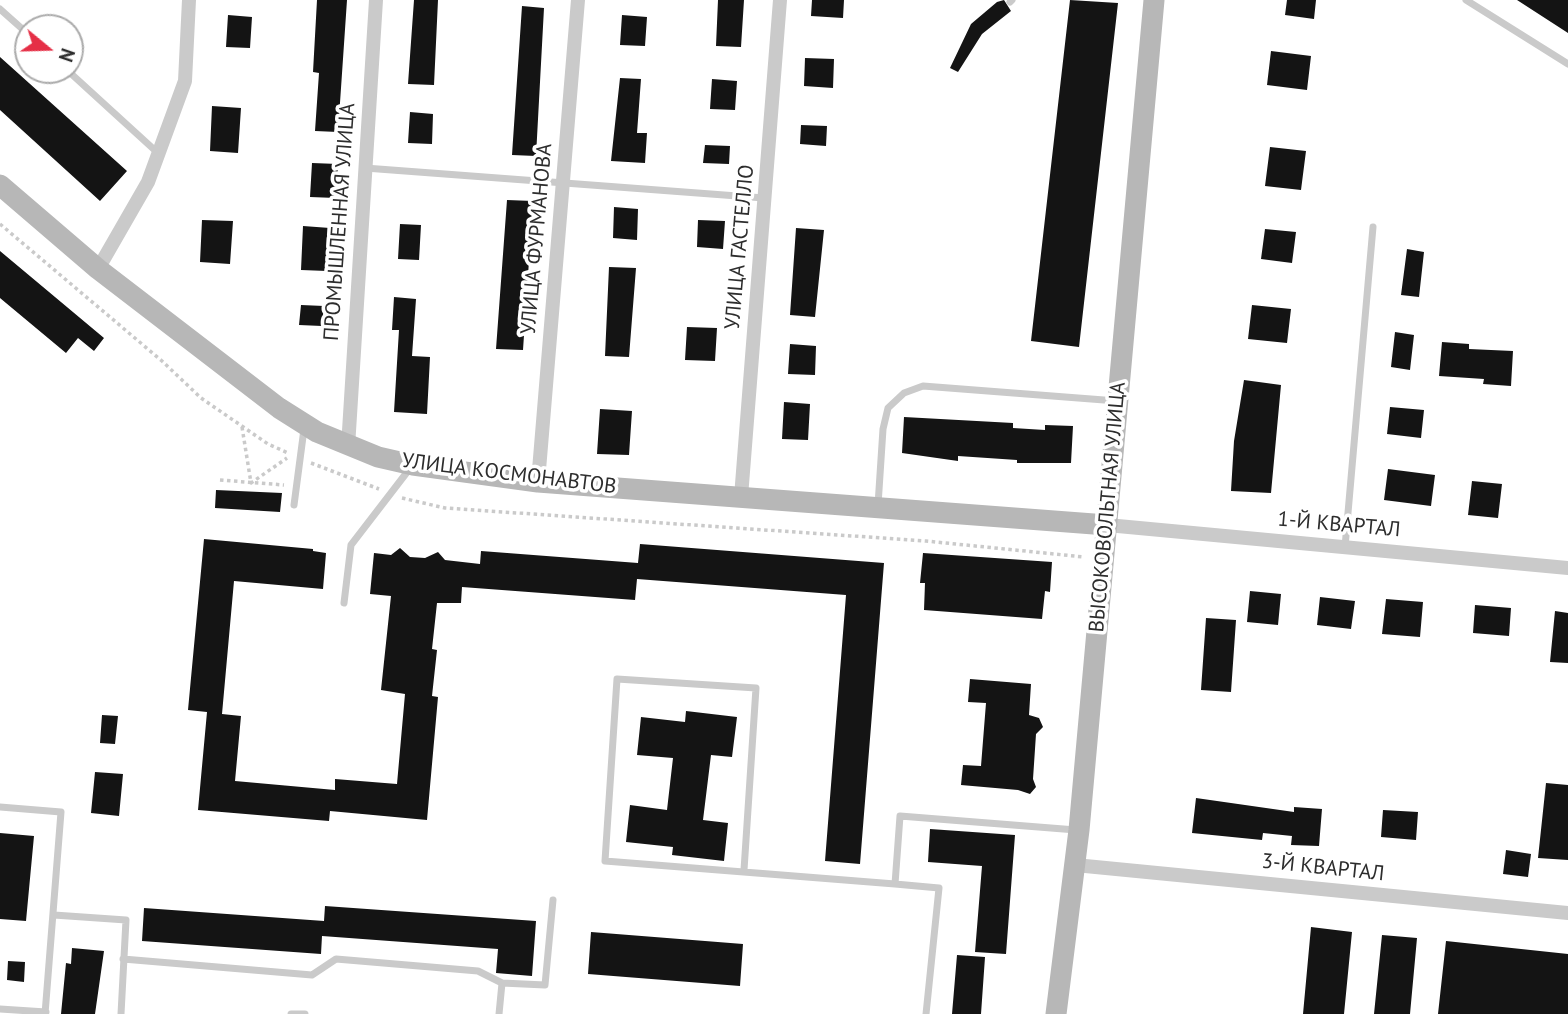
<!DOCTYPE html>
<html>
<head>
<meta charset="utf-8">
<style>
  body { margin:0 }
  #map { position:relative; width:1568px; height:1014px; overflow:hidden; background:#fff; font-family:"PT Sans",sans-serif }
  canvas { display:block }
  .north { position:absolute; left:14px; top:14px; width:70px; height:70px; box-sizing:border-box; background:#fff; border:2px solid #ababab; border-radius:50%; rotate:109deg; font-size:19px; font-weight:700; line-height:28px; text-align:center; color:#2d2d2d }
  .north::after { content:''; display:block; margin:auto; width:24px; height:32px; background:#e52f46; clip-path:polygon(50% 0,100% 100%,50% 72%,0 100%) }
</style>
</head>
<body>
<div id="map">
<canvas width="1568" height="1014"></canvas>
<div class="north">N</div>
</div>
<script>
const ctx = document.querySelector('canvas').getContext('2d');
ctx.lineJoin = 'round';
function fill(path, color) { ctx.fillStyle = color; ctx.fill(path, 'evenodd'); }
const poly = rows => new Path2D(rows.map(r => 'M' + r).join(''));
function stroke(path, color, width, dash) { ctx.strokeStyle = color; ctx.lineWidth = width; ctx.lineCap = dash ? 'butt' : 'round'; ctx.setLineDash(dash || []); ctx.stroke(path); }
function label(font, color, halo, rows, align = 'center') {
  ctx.font = font + ' "PT Sans",sans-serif'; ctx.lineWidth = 7; ctx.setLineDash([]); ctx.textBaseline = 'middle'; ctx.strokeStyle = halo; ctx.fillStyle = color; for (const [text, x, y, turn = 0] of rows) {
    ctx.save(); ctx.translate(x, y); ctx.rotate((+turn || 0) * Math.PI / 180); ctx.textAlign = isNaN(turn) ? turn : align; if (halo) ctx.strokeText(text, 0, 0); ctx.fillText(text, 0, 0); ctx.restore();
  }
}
fill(poly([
  [317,0,347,0,338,132,315,131,319,73,313,72],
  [414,0,438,0,434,85,408,84],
  [718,0,744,0,741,47,716,46],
  [812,0,844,0,843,18,811,16],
  [1004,0,1011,11,982,34,958,72,950,68,971,24,997,2],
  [1070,0,1118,3,1079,347,1031,341],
  [1287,0,1316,0,1314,19,1285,15],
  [1517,0,1568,0,1568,33],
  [522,6,544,8,536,156,512,155],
  [228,15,252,17,250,48,226,47],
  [622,15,647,17,645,46,620,45],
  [1271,51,1311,56,1307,90,1267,85],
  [0,57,127,171,100,201,0,110],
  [805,58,834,59,833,88,804,86],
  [620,78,641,79,637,133,647,133,645,163,611,161],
  [712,79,737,81,735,110,710,109],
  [212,106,241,108,238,153,210,151],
  [410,112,433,114,432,144,408,143],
  [801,125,827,126,826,146,800,144],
  [705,145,730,146,729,164,703,163],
  [1270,147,1306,151,1301,190,1265,186],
  [312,163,338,164,336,198,310,197],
  [507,200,533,201,523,350,496,349],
  [614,207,638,209,637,240,613,238],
  [202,220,233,221,230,264,200,262],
  [698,220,725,221,723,249,697,247],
  [400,224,421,225,419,260,398,259],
  [303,226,330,228,327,271,301,270],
  [796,228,824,230,815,317,790,315],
  [1265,229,1296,232,1292,263,1261,259],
  [1407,249,1424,252,1419,297,1401,295],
  [0,251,104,338,94,351,78,338,66,353,0,298],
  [609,267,636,268,629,357,605,356],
  [394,297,416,299,412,356,430,357,427,414,394,412,399,330,392,330],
  [301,305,324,306,322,326,299,325],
  [1252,305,1291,309,1287,343,1248,339],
  [687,327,717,328,715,361,685,360],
  [1395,332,1414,335,1410,370,1391,367],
  [1442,342,1469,344,1469,349,1513,351,1511,386,1483,384,1484,379,1439,376],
  [790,344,816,346,815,375,788,374],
  [1244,380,1281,385,1271,493,1231,491,1234,441],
  [784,402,810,404,808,440,782,439],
  [1390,407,1424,410,1421,438,1387,434],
  [600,409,632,411,629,455,597,454],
  [904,417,1013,423,1013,428,1045,430,1045,425,1073,426,1071,463,1017,463,1017,460,958,456,958,461,902,453],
  [1388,469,1435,475,1431,506,1384,500],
  [1472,481,1502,484,1498,518,1468,515],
  [216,490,282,493,280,512,215,508],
  [204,539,313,549,313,551,326,553,323,589,234,581,222,714,241,716,235,781,335,790,335,779,397,784,405,694,381,690,391,596,370,594,374,553,391,555,400,548,410,557,425,558,438,552,445,560,480,564,481,551,638,563,640,544,884,563,860,864,825,861,846,595,637,579,635,600,462,587,461,603,437,603,432,649,437,650,432,696,438,697,427,820,330,811,329,821,198,810,207,712,188,710],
  [923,553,1052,562,1050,592,1045,591,1042,619,924,610,925,583,920,583],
  [1250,591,1281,594,1278,625,1247,622],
  [1320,597,1355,601,1351,629,1317,625],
  [1386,599,1423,602,1420,637,1382,634],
  [1475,605,1511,608,1509,636,1473,633],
  [1555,611,1568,613,1568,663,1550,662],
  [1206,618,1236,620,1231,692,1201,690],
  [970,679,1031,684,1029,715,1039,718,1043,727,1036,734,1033,779,1036,787,1030,794,1018,790,961,785,963,765,981,766,986,703,968,702],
  [686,711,737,717,732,757,711,755,703,820,728,823,724,861,672,855,673,847,626,842,630,805,667,810,673,758,637,755,641,717,685,722],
  [102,715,118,716,115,744,100,743],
  [95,772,123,774,119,816,91,813],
  [1546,783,1568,785,1568,860,1538,858],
  [1196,798,1294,812,1294,807,1322,809,1319,846,1291,845,1292,836,1263,833,1262,840,1192,833],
  [1383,810,1418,812,1416,840,1381,837],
  [930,829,1015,835,1006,954,975,952,982,866,928,862],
  [0,833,34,836,26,921,0,919],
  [1506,850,1531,854,1528,877,1503,874],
  [325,906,536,921,532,976,496,973,498,949,322,936,321,954,142,941,144,908,324,921],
  [1311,927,1352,932,1344,1014,1303,1014],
  [591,932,743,944,740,986,588,974],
  [1382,935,1417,938,1410,1014,1374,1014],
  [1446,941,1568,954,1568,1014,1438,1014],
  [72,948,104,951,95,1014,61,1014,66,963,71,964],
  [957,955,985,957,981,1014,952,1014],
  [8,961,25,962,24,982,7,980]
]), '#141414');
stroke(poly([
  [0,224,162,361,201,398,268,444,288,453],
  [242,427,251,483,287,458],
  [311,463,379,489],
  [220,480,284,485],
  [402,498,445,508,926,541,1084,557]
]), '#cacaca', 3.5, [3.5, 3.5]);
stroke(poly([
  [1466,0,1568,64],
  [1010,2,1012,0],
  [0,9,28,34],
  [67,70,159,154],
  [365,168,764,198],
  [294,505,304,429],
  [878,505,883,429,888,408,904,393,923,386,1117,401],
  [1345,547,1373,227],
  [344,603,351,545,411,467],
  [0,807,61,812,45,1014],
  [744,870,756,688,617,679,605,861,895,884],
  [54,915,126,920,121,1014],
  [123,959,312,975,336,959,478,971,502,983,545,985,553,900],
  [0,1009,46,1012],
  [291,1014,305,1014],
  [499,1014,502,983],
  [926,1014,939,888,895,884,900,816,1076,830]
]), '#cacaca', 7);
stroke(poly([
  [98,269,148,182,185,81,189,0],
  [348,447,376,0],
  [538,482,578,0],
  [741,497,780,0],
  [1107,525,1568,568],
  [1075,865,1568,913]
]), '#cacaca', 14);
stroke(poly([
  [0,185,98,269,279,408,317,432,378,457,413,465,538,482,1107,525],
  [1056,1014,1079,830,1154,0]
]), '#b7b7b7', 21);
label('21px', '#2d2d2d', '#fff', [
  ["ПРОМЫШЛЕННАЯ УЛИЦА",340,222,-86],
  ["УЛИЦА ФУРМАНОВА",537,239,-85],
  ["УЛИЦА ГАСТЕЛЛО",740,247,-85],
  ["УЛИЦА КОСМОНАВТОВ",509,474,7],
  ["ВЫСОКОВОЛЬТНАЯ УЛИЦА",1108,507,-85],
  ["1-Й КВАРТАЛ",1339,525,5],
  ["3-Й КВАРТАЛ",1323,868,6]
]);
</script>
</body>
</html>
